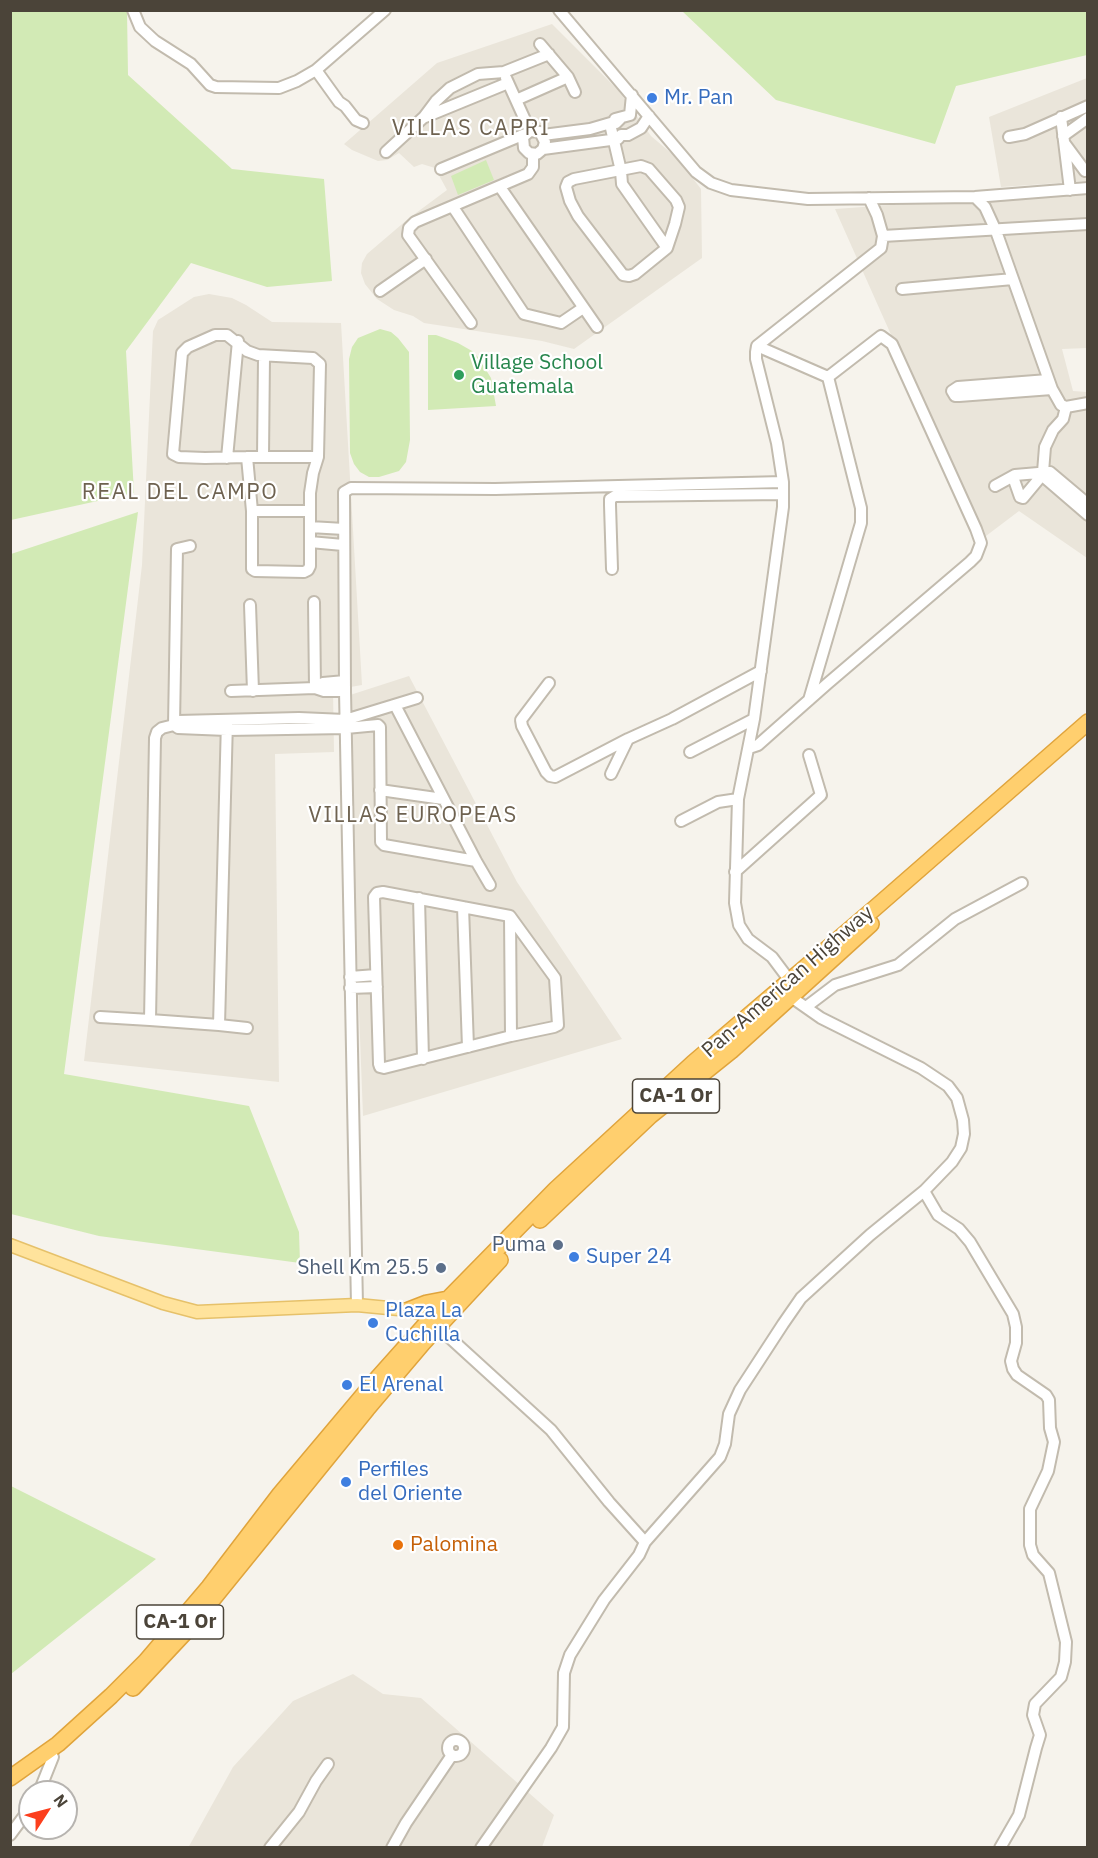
<!DOCTYPE html>
<html>
<head>
<meta charset="utf-8">
<style>
  body { margin:0 }
  #map { position:relative; width:1098px; height:1858px; overflow:hidden; background:#f6f3ec; font-family:"IBM Plex Sans",sans-serif }
  canvas { display:block }
  .frame { position:absolute; inset:0; border:12px solid #4b4439; pointer-events:none }
  .north { position:absolute; left:18px; top:1780px; width:60px; height:60px; box-sizing:border-box; background:#fff; border:2px solid #b7b4b0; border-radius:50%; rotate:54deg; font-size:16px; font-weight:700; line-height:24px; text-align:center; color:#4b4439 }
  .north::after { content:''; display:block; margin:auto; width:21px; height:27px; background:#fc3f1d; clip-path:polygon(50% 0,100% 100%,50% 72%,0 100%) }
</style>
</head>
<body>
<div id="map">
<canvas width="1098" height="1858"></canvas>
<div class="frame"></div>
<div class="north">N</div>
</div>
<script>
const ctx = document.querySelector('canvas').getContext('2d');
ctx.lineJoin = 'round';
function fill(path, color) { ctx.fillStyle = color; ctx.fill(path, 'evenodd'); }
const poly = rows => new Path2D(rows.map(r => 'M' + r).join(''));
function stroke(path, color, width, dash) { ctx.strokeStyle = color; ctx.lineWidth = width; ctx.lineCap = dash ? 'butt' : 'round'; ctx.setLineDash(dash || []); ctx.stroke(path); }
function label(font, color, halo, rows, align = 'center') {
  ctx.font = font + ' "IBM Plex Sans",sans-serif'; ctx.lineWidth = 4.5; ctx.setLineDash([]); ctx.textBaseline = 'middle'; ctx.strokeStyle = halo; ctx.fillStyle = color; for (const [text, x, y, turn = 0] of rows) {
    ctx.save(); ctx.translate(x, y); ctx.rotate((+turn || 0) * Math.PI / 180); ctx.textAlign = isNaN(turn) ? turn : align; if (halo) ctx.strokeText(text, 0, 0); ctx.fillText(text, 0, 0); ctx.restore();
  }
}
fill(poly([
  [552,24,619,91,651,136,678,159,701,189,702,258,574,349,542,341,424,323,413,316,394,310,377,299,365,284,361,273,362,263,367,254,408,219,447,190,435,168,422,164,414,167,399,153,387,160,378,161,352,150,344,144,437,63],
  [1087,78,1087,181,1001,187,989,117],
  [1087,191,1087,348,1062,349,1073,391,1087,392,1087,558,1019,511,982,539,835,209],
  [209,294,232,298,246,305,272,322,341,323,362,685,333,690,334,752,275,754,279,1082,84,1061,142,565,153,331,158,320,194,297],
  [409,676,517,882,622,1039,363,1116,347,696],
  [353,1674,383,1694,421,1698,554,1815,542,1847,188,1848,233,1767,293,1701]
]), '#eae5da');
fill(poly([
  [10,11,127,11,128,75,232,169,324,179,332,281,267,287,191,263,126,351,134,493,11,520],
  [682,11,1087,11,1087,55,956,86,935,144,776,100],
  [486,160,494,180,458,195,451,176],
  [380,329,391,332,398,338,409,352,410,440,406,462,399,471,379,477,369,477,360,472,354,464,350,453,349,359,352,347,358,338],
  [428,335,436,335,458,343,472,351,478,357,491,378,496,406,428,410],
  [138,512,64,1074,249,1106,299,1232,300,1263,99,1236,11,1214,11,554],
  [11,1486,156,1559,11,1674]
]), '#d2eab5');
const minor = poly([
  [133,10,140,27,155,41,191,64,210,85,216,87,279,88,297,81,316,70,385,10],
  [559,10,696,172,711,183,731,190,808,199,975,197,1088,188],
  [540,44,568,77,575,92],
  [316,70,339,102,345,106,356,120,363,123],
  [506,78,530,131],
  [516,100,568,77],
  [425,117,508,83],
  [1061,117,1070,190],
  [615,119,630,115,632,95],
  [610,124,621,171,622,184,667,248],
  [543,135,590,129,614,122,616,123,620,119],
  [1063,136,1088,118],
  [1009,137,1025,134,1088,106],
  [1065,144,1085,171],
  [543,149,545,142,540,132,530,131,523,137,524,148,529,153,537,154,543,149,618,139,621,135,628,135,641,128,649,116],
  [386,152,424,117,436,101,450,88,478,74,504,72,549,54],
  [641,166,649,169,676,200,679,207,675,224,667,248,635,274,629,276,623,275,578,216,570,201,566,187,568,182,574,179,641,166],
  [441,169,525,134],
  [500,187,597,327],
  [975,197,985,207,996,231,1052,389,1061,405,1066,407,1088,403],
  [453,207,524,314,561,323,583,308],
  [883,236,1088,224],
  [902,289,1013,279],
  [380,291,426,259],
  [471,323,408,235,409,228,415,222,528,174,533,167,533,154],
  [757,346,828,377],
  [1048,380,958,387,952,391,955,396,959,396,1052,389],
  [1066,407,1063,419,1053,430,1045,447,1043,472,1045,478,1088,515],
  [247,457,252,511,252,569,255,571,304,572,308,570,310,566,310,493,313,473,318,457,320,364,313,358,258,355,247,351,227,335,215,335,188,347,182,353,173,454,179,457,205,458,247,457,318,457],
  [263,457,264,357],
  [227,458,238,341],
  [1013,477,1020,497,1023,498,1038,480,1043,472],
  [995,486,1015,475,1050,472,1088,504],
  [252,511,309,511],
  [310,527,344,529],
  [310,542,343,545],
  [612,569,610,505,610,499,615,496,783,494],
  [314,602,315,688],
  [250,605,253,691],
  [549,683,521,720,522,726,546,772,550,776,555,777,628,739],
  [315,688,323,683,345,681],
  [231,691,315,688,324,691,345,691],
  [809,700,861,523,861,508,828,377],
  [395,705,476,861,490,885],
  [227,721,219,1025,150,1020,155,738,157,732,162,728,174,725,178,721,299,718,345,720,417,698],
  [174,725,178,728,227,730,346,728,378,725,380,727,381,842,384,845,476,861],
  [174,725,177,549,190,546],
  [749,748,758,745,767,737,827,684,970,562,976,556,981,543,976,529,892,344,881,336,828,377],
  [690,752,754,719],
  [611,774,628,739,672,719,761,671],
  [380,790,443,799],
  [681,821,718,802,738,799],
  [735,872,821,795,809,755],
  [383,892,510,916,555,978,558,1025,554,1027,511,1036,384,1068,380,1067,379,1064,374,897,377,893,383,892],
  [419,898,423,1059],
  [463,907,468,1047],
  [510,917,511,1036],
  [350,977,376,975],
  [790,981,772,957,748,939,739,925,735,903,738,799,754,719,783,507,783,482,777,443,756,359,756,352,757,346,881,248,883,236,877,215,869,198],
  [350,988,377,987],
  [806,1007,835,985,898,965,955,919,1022,883],
  [100,1017,150,1020],
  [219,1025,247,1028],
  [924,1191,938,1215,959,1229,970,1242,1013,1314,1016,1327,1016,1343,1011,1361,1013,1369,1017,1375,1046,1395,1049,1400,1050,1428,1054,1442,1048,1471,1030,1509,1030,1545,1033,1555,1049,1573,1066,1642,1065,1662,1061,1677,1035,1704,1033,1715,1040,1735,1036,1748,1019,1815,1000,1848],
  [357,1305,345,691,344,492,351,488,495,489,783,482],
  [438,1327,551,1430,609,1502,645,1542],
  '448 1748a8 8 0 1 1 16 0a8 8 0 1 1-16 0Z',
  [39,1792,53,1757],
  [10,1835,30,1808],
  [270,1848,299,1812,316,1781,328,1764],
  [392,1848,406,1823,452,1755],
  [481,1848,551,1748,563,1727,564,1673,570,1655,604,1600,639,1555,645,1542,720,1457,725,1444,729,1414,740,1390,783,1324,801,1298,870,1235,924,1191,952,1162,961,1148,964,1134,963,1120,957,1098,948,1086,921,1068,821,1018,791,997]
]);
const major = poly([
  [10,1245,163,1303,197,1312,357,1305,409,1310,432,1317]
]);
const highway = poly([
  [540,1220,650,1116,731,1051,871,924],
  [409,1310,427,1303,448,1299],
  [133,1688,191,1626,367,1409,423,1343,500,1260],
  [10,1778,58,1744,111,1696,146,1661,209,1587,280,1494,375,1381,450,1297,556,1189,693,1063,875,908,1088,722]
]);
stroke(minor, '#c2bbae', 14);
stroke(major, '#e6c16a', 15);
stroke(highway, '#e0a43c', 18);
stroke(minor, '#fff', 10);
stroke(major, '#ffe39c', 12);
stroke(highway, '#ffcf6e', 15);
for (const [x, y, r, color] of [
  [652,98,6,"#3f7fe0"],
  [459,375,6,"#2e9e5b"],
  [558,1245,6,"#5c6f8a"],
  [574,1257,6,"#3f7fe0"],
  [441,1268,6,"#5c6f8a"],
  [373,1323,6,"#3f7fe0"],
  [347,1385,6,"#3f7fe0"],
  [346,1482,6,"#3f7fe0"],
  [398,1545,6,"#e8710a"]
]) { const dot = new Path2D(); dot.arc(x, y, r, 0, 2 * Math.PI); ctx.fillStyle = color; ctx.fill(dot); stroke(dot, '#fff', 2); }
for (const [x, y, w] of [
  [676,1096,87],
  [180,1622,87]
]) { const box = new Path2D(); box.roundRect(x - w / 2, y - 17, w, 34, 4.5); ctx.fillStyle = '#fff'; ctx.fill(box); stroke(box, '#4b4439', 1.5); }
label('bold 20px', '#4b4439', null, [
  ["CA-1 Or",676,1096],
  ["CA-1 Or",180,1622]
]);
label('21px', '#366cbe', '#fff', [
  ["Mr. Pan",664,98],
  ["Super 24",586,1257],
  ["Plaza La",385,1311],
  ["Cuchilla",385,1335],
  ["El Arenal",359,1385],
  ["Perfiles",358,1470],
  ["del Oriente",358,1494]
], 'left');
label('21px', '#27864d', '#fff', [
  ["Village School",471,363],
  ["Guatemala",471,387]
], 'left');
label('21px', '#4b4439', '#fff', [
  ["Pan-American Highway",788,982,-41]
]);
label('21px', '#4e5e75', '#fff', [
  ["Puma",546,1245],
  ["Shell Km 25.5",429,1268]
], 'right');
label('21px', '#c56008', '#fff', [
  ["Palomina",410,1545]
], 'left');
ctx.letterSpacing = '1.5px';
label('22px', '#6e6250', '#fff', [
  ["VILLAS CAPRI",471,129],
  ["REAL DEL CAMPO",180,493],
  ["VILLAS EUROPEAS",413,816]
]);
ctx.letterSpacing = '0px';
</script>
</body>
</html>
